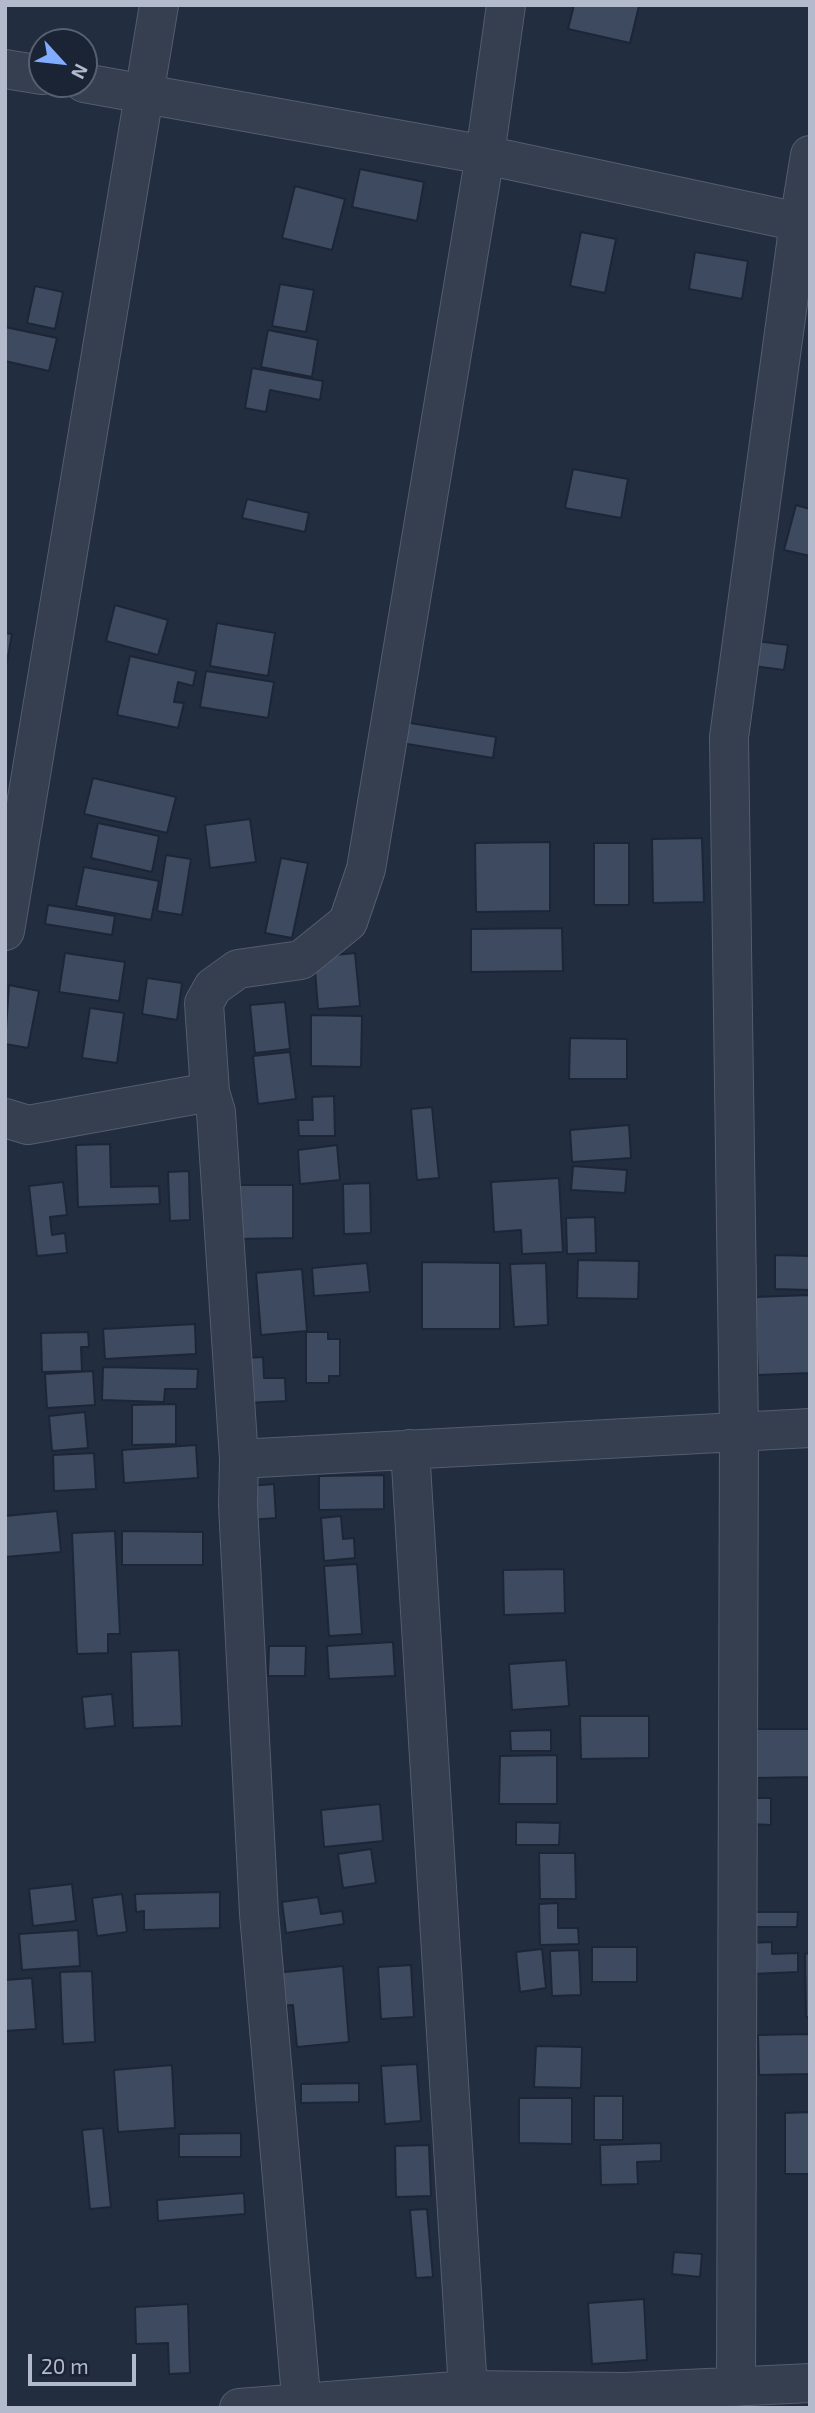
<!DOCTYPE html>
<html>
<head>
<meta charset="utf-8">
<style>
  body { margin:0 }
  #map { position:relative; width:815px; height:2413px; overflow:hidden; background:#222d40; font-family:"Exo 2",sans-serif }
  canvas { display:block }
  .frame { position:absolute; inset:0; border:7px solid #b2bacb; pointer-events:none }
  .north { position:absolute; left:28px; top:28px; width:70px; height:70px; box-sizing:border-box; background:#1b2435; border:2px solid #576071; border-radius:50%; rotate:117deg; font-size:19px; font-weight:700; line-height:28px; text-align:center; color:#b2bacb }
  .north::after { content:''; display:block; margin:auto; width:24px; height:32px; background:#82acff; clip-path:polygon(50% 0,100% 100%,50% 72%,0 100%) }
  .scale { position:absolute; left:28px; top:2354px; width:108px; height:32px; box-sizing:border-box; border:4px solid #b2bacb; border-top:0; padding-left:9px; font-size:21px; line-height:24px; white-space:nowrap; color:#b2bacb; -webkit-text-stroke:5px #1b2435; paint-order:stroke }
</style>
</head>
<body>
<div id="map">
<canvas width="815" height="2413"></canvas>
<div class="frame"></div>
<div class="north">N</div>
<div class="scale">20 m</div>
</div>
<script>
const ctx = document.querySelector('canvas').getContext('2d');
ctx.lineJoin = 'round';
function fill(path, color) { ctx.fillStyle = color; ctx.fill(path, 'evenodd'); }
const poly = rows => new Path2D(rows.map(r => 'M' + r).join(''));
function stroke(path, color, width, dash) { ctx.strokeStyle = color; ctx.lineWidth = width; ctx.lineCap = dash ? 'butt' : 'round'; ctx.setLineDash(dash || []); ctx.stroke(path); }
const building = poly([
  [574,5,639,6,630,43,568,29,574,5],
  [360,169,424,182,417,221,352,207,360,169],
  [295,186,345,199,332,250,282,238,295,186],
  [581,232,616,239,605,293,570,286,581,232],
  [695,252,748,261,742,299,689,289,695,252],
  [280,284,314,290,306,332,272,326,280,284],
  [35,286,63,292,55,329,27,323,35,286],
  [5,327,57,338,49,371,5,361,5,327],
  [268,330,318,340,312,377,261,367,268,330],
  [252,368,323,381,320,400,270,390,266,412,245,408,252,368],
  [573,469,628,479,621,518,565,508,573,469],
  [247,499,309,513,305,532,242,518,247,499],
  [796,505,810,509,810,556,784,550,796,505],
  [115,605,168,620,158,655,106,641,115,605],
  [217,623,275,633,268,676,210,666,217,623],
  [5,633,12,634,7,662,5,662,5,633],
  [756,641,788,645,784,670,753,666,756,641],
  [130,656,196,671,193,686,178,682,174,702,184,703,178,728,117,715,130,656],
  [206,671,274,682,268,718,200,707,206,671],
  [398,721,496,737,493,758,395,742,398,721],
  [93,778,176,797,167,833,84,814,93,778],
  [250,819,256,862,210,868,205,825,250,819],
  [98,823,159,836,152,872,91,858,98,823],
  [702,838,704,902,653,903,652,839,702,838],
  [550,842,550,911,476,912,475,843,550,842],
  [594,843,629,843,629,905,594,905,594,843],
  [166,855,191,859,182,915,157,911,166,855],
  [281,858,308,863,292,938,265,933,281,858],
  [84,867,159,881,151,920,76,906,84,867],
  [48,905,115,916,112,935,45,924,48,905],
  [562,928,563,971,471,972,471,929,562,928],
  [65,953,125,962,119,1001,59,992,65,953],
  [355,953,360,1006,318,1009,314,957,355,953],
  [147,978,182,983,177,1020,142,1014,147,978],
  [9,985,39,991,28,1048,5,1044,9,985],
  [285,1002,290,1049,255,1053,250,1005,285,1002],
  [90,1008,124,1013,117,1063,82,1058,90,1008],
  [311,1015,362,1016,361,1067,311,1066,311,1015],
  [570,1038,627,1039,627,1079,569,1079,570,1038],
  [290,1052,296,1099,258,1104,253,1056,290,1052],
  [334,1096,335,1136,299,1136,298,1120,313,1120,312,1097,334,1096],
  [432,1107,439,1178,417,1180,411,1109,432,1107],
  [629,1125,631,1158,572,1162,570,1130,629,1125],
  [110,1144,111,1187,159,1186,160,1204,78,1207,76,1145,110,1144],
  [337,1145,340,1180,300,1184,298,1150,337,1145],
  [573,1166,627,1170,625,1193,571,1190,573,1166],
  [189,1171,190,1220,170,1221,168,1172,189,1171],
  [559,1178,563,1252,522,1254,521,1230,494,1232,491,1182,559,1178],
  [63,1182,67,1215,50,1217,52,1235,65,1233,67,1253,37,1256,29,1186,63,1182],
  [370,1183,371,1233,344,1234,343,1184,370,1183],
  [238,1185,293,1185,293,1238,238,1239,238,1185],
  [595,1217,596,1253,567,1254,566,1218,595,1217],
  [775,1255,810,1256,810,1290,775,1289,775,1255],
  [578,1260,639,1261,638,1299,577,1298,578,1260],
  [422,1262,500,1263,500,1329,422,1329,422,1262],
  [367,1263,370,1292,314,1296,312,1268,367,1263],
  [546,1263,548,1325,514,1327,510,1264,546,1263],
  [302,1269,307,1331,261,1335,256,1273,302,1269],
  [810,1295,810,1373,758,1375,755,1297,810,1295],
  [195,1324,196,1354,105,1359,103,1329,195,1324],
  [88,1332,89,1347,81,1347,82,1371,42,1372,41,1333,88,1332],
  [306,1332,328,1332,328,1339,340,1339,340,1376,329,1376,329,1383,306,1383,306,1332],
  [263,1357,264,1378,285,1378,286,1401,246,1403,245,1358,263,1357],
  [103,1367,198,1369,197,1389,165,1389,164,1402,102,1400,103,1367],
  [93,1371,95,1405,47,1408,45,1374,93,1371],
  [176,1404,176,1444,132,1445,132,1405,176,1404],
  [85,1412,88,1448,52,1451,49,1416,85,1412],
  [196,1445,198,1478,124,1483,122,1450,196,1445],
  [94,1453,96,1489,54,1491,53,1455,94,1453],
  [384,1475,384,1509,319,1510,319,1476,384,1475],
  [274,1484,276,1518,250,1520,249,1486,274,1484],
  [57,1511,61,1552,5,1557,5,1516,57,1511],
  [341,1516,343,1539,354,1538,355,1558,324,1561,321,1518,341,1516],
  [115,1531,120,1634,108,1634,108,1653,77,1654,72,1533,115,1531],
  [122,1531,203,1532,203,1565,122,1565,122,1531],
  [357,1564,362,1634,329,1636,324,1566,357,1564],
  [564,1569,565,1613,504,1615,503,1570,564,1569],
  [393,1642,395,1676,329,1679,327,1646,393,1642],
  [269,1646,306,1646,305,1676,268,1676,269,1646],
  [179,1650,182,1726,133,1728,131,1652,179,1650],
  [566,1660,569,1706,512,1710,509,1664,566,1660],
  [112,1694,115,1726,85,1729,82,1697,112,1694],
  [580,1716,649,1716,649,1758,581,1759,580,1716],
  [753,1729,810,1729,810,1777,754,1778,753,1729],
  [551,1730,551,1751,511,1751,510,1731,551,1730],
  [557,1755,557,1804,499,1804,500,1756,557,1755],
  [752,1798,771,1798,771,1825,751,1824,752,1798],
  [380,1804,383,1841,324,1847,321,1810,380,1804],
  [516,1822,560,1823,559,1845,516,1845,516,1822],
  [371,1849,376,1883,343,1888,338,1854,371,1849],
  [539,1853,575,1853,576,1899,540,1899,539,1853],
  [72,1884,76,1921,33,1926,29,1889,72,1884],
  [220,1892,220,1928,144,1930,144,1911,136,1912,135,1894,220,1892],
  [122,1894,127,1932,97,1936,92,1898,122,1894],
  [318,1897,321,1914,342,1911,344,1924,286,1933,282,1902,318,1897],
  [558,1903,558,1928,578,1928,579,1944,540,1945,539,1904,558,1903],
  [756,1912,798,1912,797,1927,756,1927,756,1912],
  [78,1930,80,1966,22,1970,19,1934,78,1930],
  [772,1942,772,1954,798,1953,798,1972,750,1974,749,1943,772,1942],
  [592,1947,637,1947,637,1982,592,1982,592,1947],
  [542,1949,546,1988,520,1992,516,1952,542,1949],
  [579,1950,581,1995,552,1996,550,1951,579,1950],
  [810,1953,810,2017,806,2017,805,1954,810,1953],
  [411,1965,414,2017,381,2019,378,1967,411,1965],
  [343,1966,349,2042,297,2047,293,2005,279,2006,275,1973,343,1966],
  [92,1971,95,2042,63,2044,60,1972,92,1971],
  [32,1978,36,2029,5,2031,5,1980,32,1978],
  [810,2034,810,2074,759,2075,758,2035,810,2034],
  [536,2046,582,2047,581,2088,534,2087,536,2046],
  [417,2064,421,2121,385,2124,381,2066,417,2064],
  [172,2065,175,2128,118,2132,114,2070,172,2065],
  [359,2083,359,2102,301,2103,301,2084,359,2083],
  [594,2096,623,2096,623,2140,594,2140,594,2096],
  [519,2098,572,2098,572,2144,519,2143,519,2098],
  [810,2112,810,2174,785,2174,785,2113,810,2112],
  [103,2128,111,2207,90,2209,82,2130,103,2128],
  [241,2133,241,2157,179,2157,179,2134,241,2133],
  [661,2143,661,2161,637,2162,638,2184,601,2185,600,2145,661,2143],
  [429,2145,431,2196,396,2197,395,2146,429,2145],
  [244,2193,245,2214,158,2221,157,2200,244,2193],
  [427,2209,433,2277,416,2278,410,2210,427,2209],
  [674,2252,702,2254,700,2277,672,2274,674,2252],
  [644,2299,647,2360,592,2364,588,2303,644,2299],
  [188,2304,190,2373,169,2374,168,2343,136,2344,135,2307,188,2304]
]);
fill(building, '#3d4a60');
stroke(building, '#1d2637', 2);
const minor = poly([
  [5,69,42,75],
  [84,83,485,155,799,222,729,737,739,1432,736,2387],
  [810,155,799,222,810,223],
  [5,931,159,5],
  [5,1118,28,1125,210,1092],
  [410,1449,468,2390],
  [239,1459,810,1428],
  [239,2408,468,2390,625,2392,810,2383],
  [302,2408,259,1914,238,1505,239,1459,216,1112,210,1092,204,1003,213,987,238,969,301,960,348,922,366,869,485,155,506,5]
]);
stroke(minor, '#545d6e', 40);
stroke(minor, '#363f50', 38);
</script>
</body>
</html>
